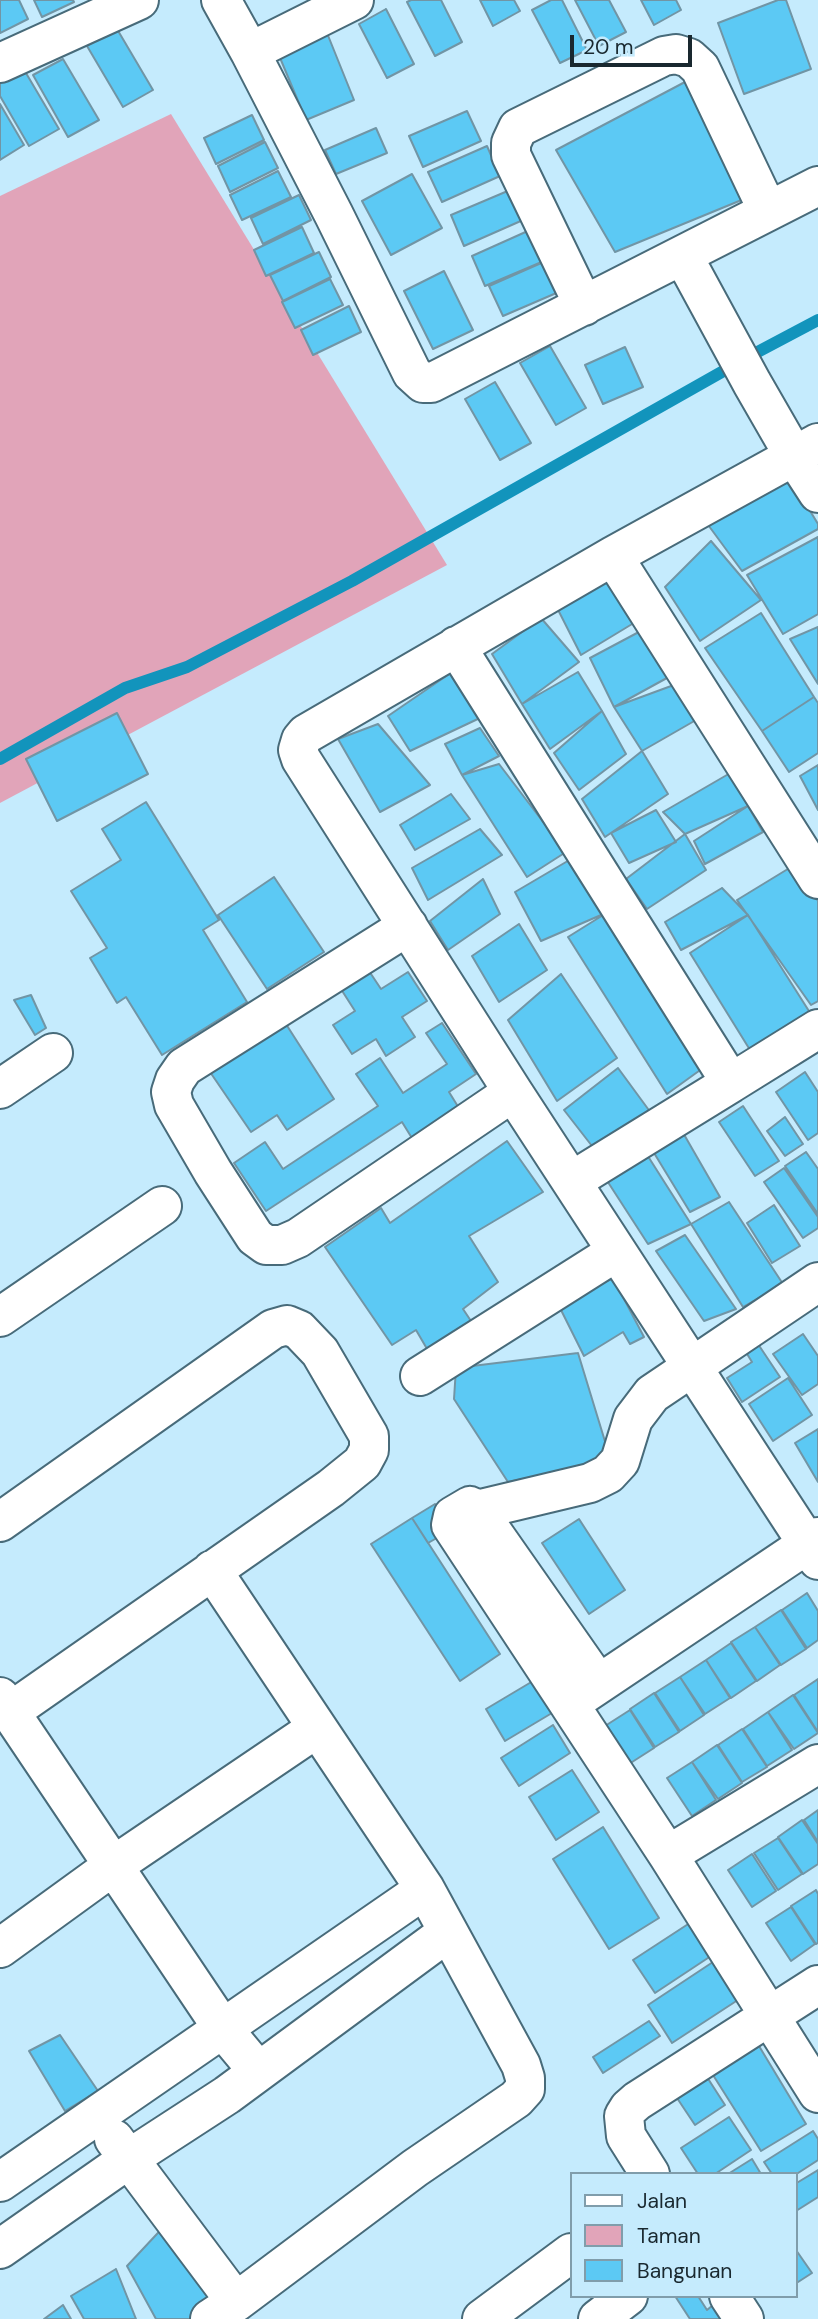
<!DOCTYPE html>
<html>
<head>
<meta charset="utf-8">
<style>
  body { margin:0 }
  #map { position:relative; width:818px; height:2319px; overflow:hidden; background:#c5ebfd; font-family:"DM Sans",sans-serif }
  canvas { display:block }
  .legend { position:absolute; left:570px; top:2172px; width:228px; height:126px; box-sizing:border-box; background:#c5ebfd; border:2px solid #809dab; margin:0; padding:9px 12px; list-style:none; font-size:21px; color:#19282f }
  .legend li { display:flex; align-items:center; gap:14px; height:35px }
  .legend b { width:35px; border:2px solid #809dab }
  .scale { position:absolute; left:570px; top:35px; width:122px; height:32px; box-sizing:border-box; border:4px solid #19282f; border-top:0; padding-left:9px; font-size:21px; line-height:24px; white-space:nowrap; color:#19282f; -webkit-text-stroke:5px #c5ebfd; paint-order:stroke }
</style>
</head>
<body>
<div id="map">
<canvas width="818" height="2319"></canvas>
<ul class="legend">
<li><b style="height:9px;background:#fff"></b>Jalan</li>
<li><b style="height:19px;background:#e1a4b9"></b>Taman</li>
<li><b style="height:19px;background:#5cc9f4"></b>Bangunan</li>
</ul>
<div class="scale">20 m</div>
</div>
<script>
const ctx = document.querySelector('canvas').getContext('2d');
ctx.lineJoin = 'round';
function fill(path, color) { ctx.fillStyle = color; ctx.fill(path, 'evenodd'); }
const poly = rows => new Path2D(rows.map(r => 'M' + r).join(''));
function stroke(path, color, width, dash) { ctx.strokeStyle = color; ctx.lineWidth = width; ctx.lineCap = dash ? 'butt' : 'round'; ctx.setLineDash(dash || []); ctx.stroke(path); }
fill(poly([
  [171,114,447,565,0,803,0,196]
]), '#e1a4b9');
stroke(poly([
  [0,759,125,688,187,667,352,581,750,356,818,320]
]), '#1294bc', 12);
const building = poly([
  [0,0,19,0,28,19,0,33,0,0],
  [34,0,73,0,74,2,42,17,34,0],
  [411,0,441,0,462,42,435,56,407,2,411,0],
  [480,0,514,0,520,11,493,26,480,0],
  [551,0,562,0,587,50,560,63,532,10,551,0],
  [575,0,609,0,626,32,599,46,575,0],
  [641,0,676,0,681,10,654,25,641,0],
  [778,0,786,0,811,69,744,94,718,23,778,0],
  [386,9,414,64,387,78,359,24,386,9],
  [117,29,153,90,123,107,87,46,117,29],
  [327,33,354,100,306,120,278,53,327,33],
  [63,59,99,120,68,137,33,75,63,59],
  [23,68,59,129,29,146,0,96,0,81,23,68],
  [685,82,744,199,615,252,556,150,685,82],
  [0,104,24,145,0,160,0,104],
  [467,111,481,141,423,167,409,136,467,111],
  [252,115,264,140,216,164,204,138,252,115],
  [376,128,387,153,336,174,325,150,376,128],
  [265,142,278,168,230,192,218,166,265,142],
  [487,146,500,176,442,202,428,172,487,146],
  [278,171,291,197,242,220,230,195,278,171],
  [412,174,442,228,391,255,362,201,412,174],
  [510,190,523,220,464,246,451,215,510,190],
  [299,195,311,220,263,244,251,218,299,195],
  [302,227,314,253,266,276,254,250,302,227],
  [530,230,544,261,485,286,472,256,530,230],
  [319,252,331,277,283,301,270,275,319,252],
  [548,260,561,291,503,316,489,286,548,260],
  [444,271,473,330,433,349,404,291,444,271],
  [330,279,343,305,295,328,282,302,330,279],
  [349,306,361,332,313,355,301,330,349,306],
  [550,346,586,408,556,425,520,363,550,346],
  [625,347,643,387,603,404,585,365,625,347],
  [495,382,531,443,500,460,465,399,495,382],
  [790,478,818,524,818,529,742,571,703,518,790,478],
  [818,537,818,614,783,634,747,575,818,537],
  [711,541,761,600,700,641,665,587,711,541],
  [607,566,647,615,581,655,551,596,607,566],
  [761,613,814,697,762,731,705,648,761,613],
  [541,618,579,662,522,704,492,654,541,618],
  [652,625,676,673,614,707,590,658,652,625],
  [818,627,818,684,790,639,818,627],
  [455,670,482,717,410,751,388,716,455,670],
  [578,672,602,711,550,749,522,704,578,672],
  [682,682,703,716,642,751,614,707,682,682],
  [814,697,818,703,818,753,789,772,762,731,814,697],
  [602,711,626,754,579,790,554,753,602,711],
  [117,713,148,774,57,821,26,759,117,713],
  [378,724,430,785,380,812,338,739,378,724],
  [480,728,499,756,462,775,445,744,480,728],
  [642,751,668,794,605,837,582,799,642,751],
  [499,764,566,852,527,877,462,775,499,764],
  [818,765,818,810,800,776,818,765],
  [732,772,748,806,685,834,663,812,732,772],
  [451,794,470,819,415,850,400,825,451,794],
  [146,802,219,920,203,930,247,1002,162,1055,126,997,117,1003,90,958,107,948,71,891,121,860,102,829,146,802],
  [748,806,763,832,705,864,694,841,748,806],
  [656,810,676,842,629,863,611,833,656,810],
  [480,829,502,855,428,900,412,868,480,829],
  [685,834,706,870,647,909,626,879,685,834],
  [583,852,608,912,541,941,515,892,583,852],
  [796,864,818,901,818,1001,811,1005,737,900,796,864],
  [274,877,324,952,267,989,218,915,274,877],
  [483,879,500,914,448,950,430,921,483,879],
  [722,888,748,915,681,950,665,922,722,888],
  [608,912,703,1068,667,1094,568,937,608,912],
  [748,915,814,1019,755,1058,690,953,748,915],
  [519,924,547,970,499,1002,472,956,519,924],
  [367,968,381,989,408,972,427,1001,402,1017,415,1037,386,1056,376,1039,352,1054,333,1025,355,1011,339,986,367,968],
  [561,974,617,1058,557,1101,508,1020,561,974],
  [31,995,46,1028,35,1035,14,1000,31,995],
  [284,1021,334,1099,287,1130,277,1115,251,1132,208,1069,284,1021],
  [442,1023,476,1074,449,1092,462,1113,415,1143,402,1122,266,1211,234,1163,265,1142,283,1169,378,1106,356,1074,380,1058,403,1093,447,1064,426,1033,442,1023],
  [618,1068,651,1113,592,1146,564,1110,618,1068],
  [805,1072,818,1092,818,1133,808,1140,776,1092,805,1072],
  [743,1106,779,1161,755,1176,719,1122,743,1106],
  [785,1117,803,1144,785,1156,767,1131,785,1117],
  [682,1131,720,1197,690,1212,651,1148,682,1131],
  [507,1141,543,1192,469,1236,498,1282,463,1309,471,1321,430,1354,416,1330,392,1345,325,1247,381,1208,390,1223,507,1141],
  [644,1150,691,1224,648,1244,604,1176,644,1150],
  [806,1152,818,1169,818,1214,785,1166,806,1152],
  [784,1168,818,1217,818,1228,803,1238,764,1182,784,1168],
  [729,1202,783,1284,743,1307,691,1224,729,1202],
  [774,1205,800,1246,772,1263,747,1223,774,1205],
  [685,1235,736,1309,704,1321,656,1251,685,1235],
  [613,1278,644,1337,630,1344,623,1332,584,1356,559,1306,613,1278],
  [803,1334,818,1356,818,1384,802,1395,773,1354,803,1334],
  [756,1341,780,1377,742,1402,727,1378,752,1362,744,1349,756,1341],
  [578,1353,611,1461,508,1482,454,1399,456,1368,578,1353],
  [788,1378,812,1415,773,1441,749,1404,788,1378],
  [818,1429,818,1482,795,1443,818,1429],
  [435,1504,451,1530,428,1543,412,1518,435,1504],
  [412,1518,500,1654,460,1681,371,1544,412,1518],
  [579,1519,625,1590,589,1614,542,1543,579,1519],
  [807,1593,818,1611,818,1640,807,1648,782,1610,807,1593],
  [781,1610,806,1649,781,1665,755,1627,781,1610],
  [755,1627,780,1665,757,1681,731,1642,755,1627],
  [731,1643,756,1681,731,1698,706,1660,731,1643],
  [706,1660,730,1698,705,1714,680,1677,706,1660],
  [680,1677,704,1715,680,1731,655,1693,680,1677],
  [818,1679,818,1732,794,1695,818,1679],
  [533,1681,552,1713,505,1741,486,1709,533,1681],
  [654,1693,679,1732,655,1747,630,1709,654,1693],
  [793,1695,818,1733,794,1749,768,1712,793,1695],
  [630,1710,654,1748,629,1764,605,1726,630,1710],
  [768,1712,792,1750,767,1766,743,1729,768,1712],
  [553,1725,570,1753,519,1786,501,1758,553,1725],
  [742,1729,767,1767,742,1782,718,1745,742,1729],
  [717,1745,742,1783,718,1799,692,1762,717,1745],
  [692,1762,716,1800,692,1816,667,1778,692,1762],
  [572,1770,599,1812,556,1840,529,1797,572,1770],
  [818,1810,818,1842,804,1820,818,1810],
  [802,1820,818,1844,818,1864,803,1874,778,1837,802,1820],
  [603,1827,659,1918,609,1949,553,1859,603,1827],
  [778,1838,802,1874,778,1890,754,1853,778,1838],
  [752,1854,776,1891,752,1907,728,1870,752,1854],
  [816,1890,818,1894,818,1943,816,1944,791,1906,816,1890],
  [791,1907,815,1944,791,1961,766,1923,791,1907],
  [702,1915,723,1948,655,1993,633,1960,702,1915],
  [719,1958,744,1996,672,2043,648,2005,719,1958],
  [649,2021,660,2036,603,2073,593,2057,649,2021],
  [60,2035,98,2091,65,2111,29,2051,60,2035],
  [759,2046,806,2124,761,2151,713,2075,759,2046],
  [705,2074,725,2105,695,2125,675,2095,705,2074],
  [729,2117,751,2150,715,2174,698,2174,681,2148,729,2117],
  [813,2131,818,2139,818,2160,795,2175,772,2174,764,2162,813,2131],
  [752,2159,761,2174,728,2174,752,2159],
  [818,2170,818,2197,796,2211,795,2184,818,2170],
  [170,2220,223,2305,193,2319,156,2319,127,2266,170,2220],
  [796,2250,812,2273,795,2284,795,2251,796,2250],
  [116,2269,136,2319,84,2319,71,2296,116,2269],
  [675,2296,698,2296,707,2310,713,2305,722,2319,690,2319,675,2296],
  [63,2305,71,2319,44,2319,63,2305]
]);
fill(building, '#5cc9f4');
stroke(building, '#7195a5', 2);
const minor = poly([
  [221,0,250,52,334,215,412,373,423,383,431,383,818,186],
  [250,52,354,0],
  [0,63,139,0],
  [683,256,752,383,794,456,818,493],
  [584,306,511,155,511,143,518,128,664,56,676,54,689,58,700,68,768,211],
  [818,443,613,556,306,734,301,740,298,750,301,759,513,1092,818,1560],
  [613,556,818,879],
  [456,646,731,1083,572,1181],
  [408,926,184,1067,175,1080,171,1092,174,1105,213,1172,255,1237,266,1245,282,1245,298,1238,513,1092],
  [731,1083,818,1029],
  [0,1089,53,1053],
  [0,1317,162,1206],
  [420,1376,616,1252],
  [477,1510,590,1483,608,1474,620,1461,633,1419,652,1394,818,1282],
  [0,1522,273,1329,287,1325,299,1330,320,1352,369,1436,369,1450,362,1463,331,1488,10,1712],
  [818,1537,569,1704,668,1855,818,2093],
  [212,1570,425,1889,521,2065,525,2078,525,2089,516,2099,415,2168,236,2302],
  [0,1697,223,2029,258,2071],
  [569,1704,451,1525,453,1516,470,1506,477,1510,598,1683],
  [668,1855,818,1764],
  [0,1948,113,1866,317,1728],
  [114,2139,236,2302,210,2319],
  [650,2174,626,2136,624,2116,629,2108,637,2101,818,1985],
  [0,2182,425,1889],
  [0,2249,130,2158,227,2095,448,1932],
  [729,2296,744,2319],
  [482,2319,571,2253],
  [598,2319,628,2296]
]);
stroke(minor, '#486b7a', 42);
stroke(minor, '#fff', 38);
</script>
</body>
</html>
